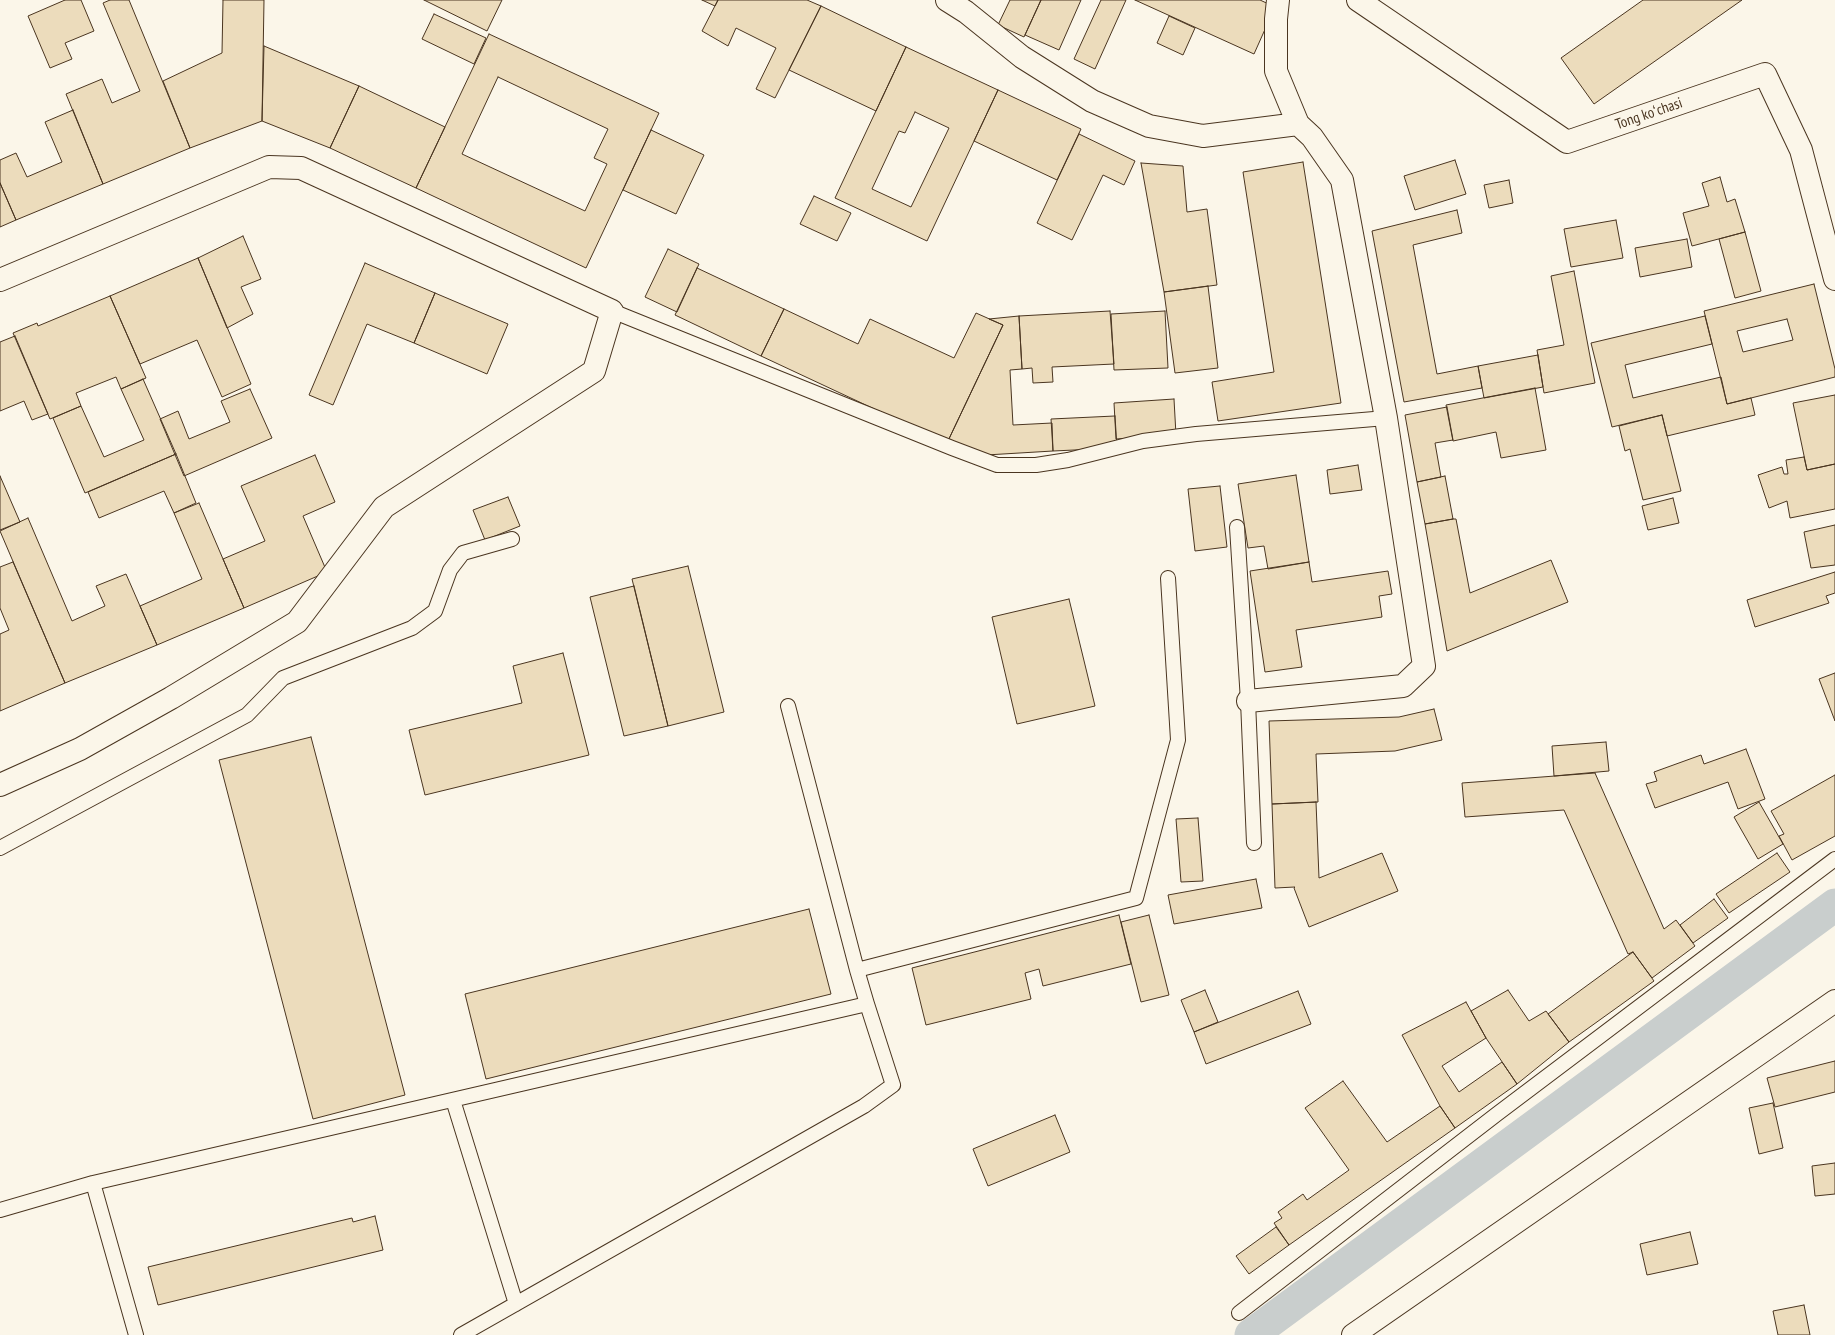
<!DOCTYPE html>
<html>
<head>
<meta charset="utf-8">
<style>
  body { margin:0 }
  canvas { display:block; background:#fbf6e9 }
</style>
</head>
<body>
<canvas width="1835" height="1335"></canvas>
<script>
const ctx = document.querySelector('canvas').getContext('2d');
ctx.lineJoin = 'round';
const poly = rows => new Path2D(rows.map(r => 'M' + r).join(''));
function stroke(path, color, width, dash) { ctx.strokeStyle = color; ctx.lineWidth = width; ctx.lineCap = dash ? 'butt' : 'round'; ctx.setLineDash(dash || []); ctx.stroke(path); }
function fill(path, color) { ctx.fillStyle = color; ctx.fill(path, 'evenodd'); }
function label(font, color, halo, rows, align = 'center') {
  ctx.font = font + ' "PT Sans Narrow",sans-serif'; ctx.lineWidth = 3; ctx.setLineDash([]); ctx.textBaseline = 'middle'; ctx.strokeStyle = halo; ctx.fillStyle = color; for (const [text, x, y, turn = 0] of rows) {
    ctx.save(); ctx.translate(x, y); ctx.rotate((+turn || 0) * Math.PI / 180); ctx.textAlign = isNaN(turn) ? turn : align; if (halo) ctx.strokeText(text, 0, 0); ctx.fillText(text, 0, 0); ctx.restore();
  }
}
stroke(poly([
  [1251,1335,1835,905]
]), '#c9cecd', 33);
const building = poly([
  [65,0,81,0,94,31,65,43,72,59,50,68,28,16,65,0],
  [110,0,129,0,190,148,103,184,66,94,102,79,112,103,140,91,103,3,110,0],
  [223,0,264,0,262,121,190,148,163,81,222,53,223,0],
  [424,0,502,0,487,31,424,0],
  [702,0,718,0,715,6,702,0],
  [718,0,807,0,821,6,775,98,756,89,776,48,736,28,728,46,702,31,718,0],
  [1010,0,1041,0,1024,37,998,25,1010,0],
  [1041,0,1081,0,1059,50,1025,35,1041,0],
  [1101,0,1126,0,1095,69,1074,59,1101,0],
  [1135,0,1260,0,1275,7,1254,54,1135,0],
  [1643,0,1742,0,1594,104,1561,58,1643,0],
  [821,6,906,47,876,111,789,70,821,6],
  [434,14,486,38,474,64,422,39,434,14],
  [1169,16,1195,28,1183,55,1157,43,1169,16],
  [489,34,659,113,586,268,416,188,489,34],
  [498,77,608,129,594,158,607,164,585,211,462,154,498,77],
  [264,46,359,86,330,148,262,121,264,46],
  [906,47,998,90,927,241,835,198,906,47],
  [915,112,949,128,911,207,872,189,899,131,905,133,915,112],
  [359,86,445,127,416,188,330,148,359,86],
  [998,90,1081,129,1057,180,974,141,998,90],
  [73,110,103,184,16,220,0,183,0,160,16,153,27,177,62,162,45,122,73,110],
  [651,130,704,155,676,214,623,190,651,130],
  [1079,134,1135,161,1124,185,1103,175,1072,240,1037,223,1079,134],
  [1455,160,1466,194,1415,210,1404,176,1455,160],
  [1303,162,1341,403,1218,421,1212,382,1274,372,1243,172,1303,162],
  [1141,163,1183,166,1187,212,1207,209,1217,285,1164,292,1141,163],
  [1720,177,1727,202,1735,199,1745,232,1692,246,1683,213,1709,206,1702,183,1720,177],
  [1509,180,1513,203,1489,208,1484,185,1509,180],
  [0,183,16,220,0,227,0,183],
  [814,196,851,213,837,241,800,224,814,196],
  [1457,210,1462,233,1413,245,1437,374,1478,366,1482,388,1404,402,1372,231,1457,210],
  [1616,220,1623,258,1571,267,1564,229,1616,220],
  [1745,232,1761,291,1735,298,1719,239,1745,232],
  [243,236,261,279,241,287,253,314,227,328,198,258,243,236],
  [1687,239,1692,267,1640,277,1635,248,1687,239],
  [668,249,699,264,677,312,645,297,668,249],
  [198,258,251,384,222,397,197,340,140,364,110,296,198,258],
  [365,263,435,293,414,343,367,324,333,405,309,395,365,263],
  [697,268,784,309,761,356,675,315,697,268],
  [1574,271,1595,383,1544,393,1537,350,1564,345,1551,276,1574,271],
  [1814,284,1835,369,1835,377,1727,404,1704,311,1814,284],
  [1787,319,1793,340,1743,352,1737,331,1787,319],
  [1208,286,1218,368,1175,373,1164,292,1208,286],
  [435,293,508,324,487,374,414,343,435,293],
  [110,296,146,378,121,389,116,377,76,393,81,406,50,419,13,333,37,323,38,326,110,296],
  [784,309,858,344,870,319,954,358,976,313,1003,325,947,443,761,356,784,309],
  [1110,311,1114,364,1052,367,1053,382,1033,383,1032,368,1022,369,1019,316,1110,311],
  [1165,311,1168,368,1114,370,1111,314,1165,311],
  [1019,316,1022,369,1010,370,1013,425,1052,423,1053,451,986,455,947,443,1003,325,989,319,1019,316],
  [1705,316,1712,344,1625,365,1633,398,1721,377,1727,404,1751,398,1755,415,1667,436,1662,415,1612,427,1591,343,1705,316],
  [15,336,48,414,32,420,24,401,0,411,0,342,15,336],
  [1538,355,1543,387,1484,398,1478,366,1538,355],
  [143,379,176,454,85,493,53,418,81,406,104,457,144,440,121,389,143,379],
  [1535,388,1546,450,1501,458,1496,432,1453,441,1446,405,1535,388],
  [250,389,272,438,184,476,160,419,178,411,189,439,230,422,221,401,250,389],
  [1835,395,1835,464,1807,470,1793,403,1835,395],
  [1174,399,1176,435,1116,439,1114,403,1174,399],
  [1447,407,1453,440,1435,443,1441,477,1417,482,1405,415,1447,407],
  [1662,415,1681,491,1643,500,1630,449,1625,451,1619,426,1662,415],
  [1115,416,1117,448,1053,451,1051,419,1115,416],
  [176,454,196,503,174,513,164,491,99,518,88,492,176,454],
  [315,455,335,502,303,516,327,572,244,608,223,559,265,541,241,486,315,455],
  [1804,457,1807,470,1835,464,1835,509,1790,518,1787,501,1769,508,1758,475,1782,467,1784,474,1788,474,1786,460,1804,457],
  [1358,465,1362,490,1330,494,1327,470,1358,465],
  [1296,475,1309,562,1268,569,1264,546,1248,548,1238,484,1296,475],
  [0,476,20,522,0,530,0,476],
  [1445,476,1453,519,1425,524,1417,482,1445,476],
  [1220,486,1227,547,1195,551,1188,489,1220,486],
  [508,497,520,526,485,540,473,510,508,497],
  [1673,498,1679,523,1648,530,1642,506,1673,498],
  [199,503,244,608,157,645,140,606,202,579,174,513,199,503],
  [28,518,72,621,105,606,96,586,126,574,157,645,65,683,0,531,28,518],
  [1453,519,1456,519,1470,593,1551,560,1568,602,1447,651,1425,524,1453,519],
  [1835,525,1835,565,1811,568,1804,532,1835,525],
  [13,562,65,683,0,711,0,634,9,630,0,608,0,567,13,562],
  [1309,562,1312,582,1388,571,1392,594,1379,596,1382,617,1296,630,1302,667,1265,672,1250,571,1309,562],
  [688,566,724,712,668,726,632,579,688,566],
  [1835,572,1835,593,1826,596,1829,603,1755,627,1747,600,1835,572],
  [634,586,668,726,624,736,590,597,634,586],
  [1069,599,1095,706,1017,724,992,617,1069,599],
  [563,653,589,755,425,795,409,730,522,703,513,666,563,653],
  [1835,673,1835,721,1819,679,1835,673],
  [1434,709,1442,740,1395,751,1316,754,1318,802,1272,804,1269,721,1399,717,1434,709],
  [311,737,405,1095,313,1119,219,760,311,737],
  [1606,742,1609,771,1554,776,1552,746,1606,742],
  [1746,749,1765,799,1738,809,1728,782,1655,808,1646,784,1657,781,1654,772,1701,755,1704,764,1746,749],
  [1595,773,1664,929,1676,920,1695,946,1652,978,1633,952,1628,954,1564,810,1465,817,1462,783,1595,773],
  [1835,775,1835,836,1792,860,1779,836,1784,834,1771,811,1835,775],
  [1316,802,1319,878,1382,853,1398,891,1309,927,1294,888,1295,887,1275,888,1272,804,1316,802],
  [1759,802,1783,844,1758,859,1734,817,1759,802],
  [1198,818,1203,881,1181,882,1176,819,1198,818],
  [1777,853,1790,872,1729,913,1716,894,1777,853],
  [1256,879,1262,908,1174,924,1168,895,1256,879],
  [1714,899,1728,918,1693,943,1680,925,1714,899],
  [809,909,831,994,486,1079,465,994,809,909],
  [1119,915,1131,964,1043,986,1039,969,1025,973,1031,999,926,1025,912,968,1119,915],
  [1149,915,1169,995,1141,1002,1121,922,1149,915],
  [1633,952,1654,981,1569,1042,1548,1014,1633,952],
  [1205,990,1218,1022,1194,1032,1181,1000,1205,990],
  [1508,990,1529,1021,1546,1011,1569,1042,1517,1084,1486,1038,1471,1011,1508,990],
  [1298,991,1311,1024,1206,1064,1194,1032,1298,991],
  [1466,1002,1486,1038,1442,1066,1459,1092,1502,1062,1517,1084,1455,1128,1440,1106,1402,1035,1466,1002],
  [1835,1061,1835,1092,1775,1107,1767,1078,1835,1061],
  [1343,1081,1387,1142,1440,1106,1455,1128,1289,1245,1274,1223,1282,1218,1278,1212,1303,1194,1307,1200,1349,1170,1305,1108,1343,1081],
  [1773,1103,1783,1148,1759,1154,1749,1108,1773,1103],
  [1055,1115,1070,1152,988,1186,973,1149,1055,1115],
  [1835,1163,1835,1194,1815,1196,1812,1166,1835,1163],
  [375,1216,383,1250,158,1305,148,1267,352,1218,353,1222,375,1216],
  [1276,1227,1289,1245,1249,1274,1236,1256,1276,1227],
  [1690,1232,1698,1264,1647,1275,1640,1244,1690,1232],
  [1804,1305,1810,1335,1778,1335,1773,1311,1804,1305]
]);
fill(building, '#ecdcbc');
stroke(building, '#4a3520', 1);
const lane = poly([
  [612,311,952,448,997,465,1036,465,1068,460,1143,441,1196,434,1386,418],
  [1237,527,1248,701,1254,843],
  [788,706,857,970],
  [0,848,247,715,283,678,412,628,435,611,450,570,463,553,512,539],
  [453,1100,516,1304],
  [93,1183,136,1335],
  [0,1210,93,1183,867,1004,857,970,1136,898,1178,740,1168,578],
  [1239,1313,1497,1114,1835,859],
  [461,1335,864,1106,893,1085,867,1004]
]);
const street = poly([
  [947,0,966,12,1022,57,1092,101,1149,126,1203,136,1298,124,1312,137,1342,180,1386,418,1424,666,1403,686,1248,701],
  [1278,0,1276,19,1276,71,1298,124],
  [1358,0,1567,142,1765,74,1801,150,1835,279],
  [0,280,269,167,301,168,612,311,594,371,384,507,297,622,171,698,80,749,0,785],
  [1353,1335,1835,1001]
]);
stroke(lane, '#4a3520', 16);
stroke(street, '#4a3520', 24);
stroke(lane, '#fbf6e9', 14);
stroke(street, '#fbf6e9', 22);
label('15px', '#4a3520', '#fbf6e9', [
  ["Tong koʻchasi",1649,114,-19]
]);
</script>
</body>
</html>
